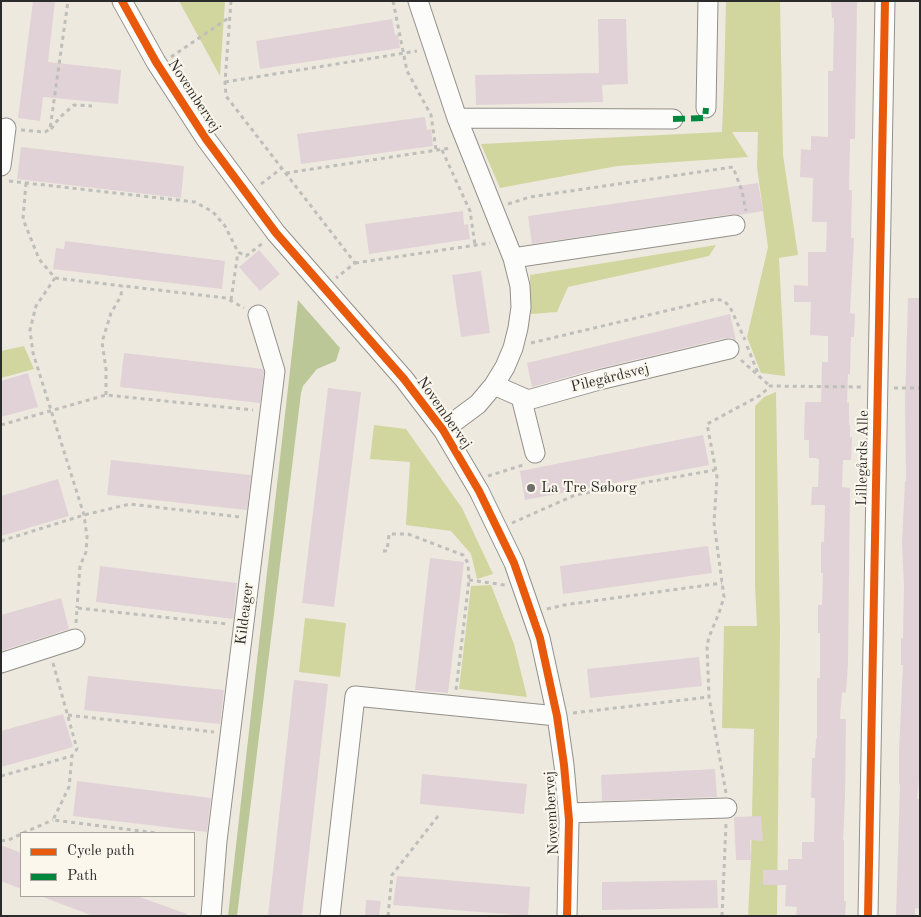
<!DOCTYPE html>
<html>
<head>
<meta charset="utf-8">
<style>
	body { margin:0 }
	#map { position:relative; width:921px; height:917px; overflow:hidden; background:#eee9de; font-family:"Old Standard TT",serif }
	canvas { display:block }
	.frame { position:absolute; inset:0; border:2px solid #2b2b2b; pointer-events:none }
	.legend { position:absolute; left:20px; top:832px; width:175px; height:65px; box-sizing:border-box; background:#fbf7ec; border:1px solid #a8a59f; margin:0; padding:6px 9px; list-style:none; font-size:15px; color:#2b2b2b }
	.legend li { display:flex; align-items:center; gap:10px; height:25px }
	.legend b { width:25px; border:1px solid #a8a59f }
</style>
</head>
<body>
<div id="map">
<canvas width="921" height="917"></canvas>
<div class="frame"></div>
<ul class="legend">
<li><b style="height:6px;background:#e8590c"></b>Cycle path</li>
<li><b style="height:6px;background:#00873e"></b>Path</li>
</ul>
</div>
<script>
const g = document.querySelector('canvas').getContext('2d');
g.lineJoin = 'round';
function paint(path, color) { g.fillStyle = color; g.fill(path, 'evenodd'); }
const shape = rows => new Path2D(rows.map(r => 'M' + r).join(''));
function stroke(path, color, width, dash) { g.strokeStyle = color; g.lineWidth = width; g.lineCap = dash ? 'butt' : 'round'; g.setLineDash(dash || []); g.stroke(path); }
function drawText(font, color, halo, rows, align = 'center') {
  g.font = font + ' "Old Standard TT",serif'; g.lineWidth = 4; g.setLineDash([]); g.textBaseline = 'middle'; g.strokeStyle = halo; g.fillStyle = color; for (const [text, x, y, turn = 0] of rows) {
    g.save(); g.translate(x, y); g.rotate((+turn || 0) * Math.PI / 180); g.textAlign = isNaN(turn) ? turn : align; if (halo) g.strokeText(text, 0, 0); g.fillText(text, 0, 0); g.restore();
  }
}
paint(shape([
	[179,1,225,1,220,76],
	[726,1,780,1,783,155,798,255,779,258,785,376,761,373,747,337,768,247,757,167,758,132,732,132,748,157,617,166,500,188,481,144,722,132,724,83],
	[716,245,709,256,568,287,557,312,531,314,530,275],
	[24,346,34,369,1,378,1,351],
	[776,392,780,630,777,916,748,916,751,859,754,729,722,728,724,626,757,626,755,586,755,406,764,397],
	[374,425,406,429,462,508,493,574,477,579,471,554,451,531,406,525,410,462,370,459],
	[491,585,514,644,527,697,459,689,471,586],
	[305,618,346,623,340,677,299,672]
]), '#d1d69e');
paint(shape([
	[298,300,340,348,336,361,317,369,303,386,301,393,237,916,228,916]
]), '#bbc797');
paint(shape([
	[33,1,55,1,48,62,121,70,118,104,43,97,40,121,18,118],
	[831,1,857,1,855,139,850,139,849,190,852,190,851,238,854,238,850,313,855,314,854,337,851,337,850,374,848,374,847,403,849,403,849,425,850,425,850,437,852,437,851,460,843,460,842,487,850,488,848,663,846,693,842,692,840,719,846,719,845,798,843,840,844,840,844,901,846,901,845,916,796,916,797,907,785,906,786,885,763,885,763,870,788,870,788,859,802,859,802,842,814,842,815,798,811,798,812,758,815,758,816,739,817,739,817,678,820,678,820,633,818,633,818,605,822,605,823,573,821,573,821,542,824,542,825,505,811,505,812,487,818,487,819,459,816,459,817,458,809,458,809,440,804,440,805,402,821,402,822,362,828,362,828,336,810,335,811,302,794,302,794,285,808,286,808,252,826,252,827,222,812,222,813,178,800,177,801,149,811,150,811,136,828,137,828,71,833,71,834,18,832,18],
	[392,19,395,35,398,34,400,48,260,69,256,41],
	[598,19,626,19,628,84,602,85,603,102,476,105,475,75,599,73],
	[425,117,427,130,431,129,433,146,301,164,297,134],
	[21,147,184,166,181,198,17,179],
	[758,183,763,211,739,215,733,214,532,244,528,216],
	[463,211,464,225,468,224,470,239,369,254,365,224],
	[65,241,225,261,222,289,53,269,56,248,64,249],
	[259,250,280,274,260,291,239,267],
	[481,271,490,333,461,337,452,275],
	[908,298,920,298,920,769,917,799,920,799,920,909,915,908,915,916,896,916,900,784,899,784,899,750,903,665,901,665,901,638,903,638,904,585,902,544,905,481,906,481,905,401],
	[730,314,736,341,732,338,726,338,596,369,532,387,527,363],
	[124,353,263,369,264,372,260,403,120,387],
	[28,373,38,407,1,417,1,381],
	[328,388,361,392,334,607,302,603],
	[703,435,709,465,525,500,520,471],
	[111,460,251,475,247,510,107,495],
	[58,479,69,516,1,536,1,496],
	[708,546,712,573,563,594,560,566],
	[430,558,464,562,448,693,415,690],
	[100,566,237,583,233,619,96,602],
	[61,598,69,629,1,651,1,615],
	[699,657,702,686,590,698,587,669],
	[88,676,224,690,220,724,84,710],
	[294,680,328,684,302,916,268,916],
	[63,714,73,747,1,767,1,731],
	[715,769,717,797,602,801,601,775],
	[422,774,527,784,524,814,420,804],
	[77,781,211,798,207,832,73,816],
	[761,816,763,841,750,840,751,860,736,860,734,817],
	[1,845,21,853,21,889,1,881],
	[397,876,530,887,528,916,393,905],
	[717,880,718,908,602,910,602,882],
	[43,896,137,896,187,914,186,916,93,916,43,897],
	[366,900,381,901,379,916,365,916]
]), '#e1d2d7');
const minor = shape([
	[122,1,156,62,206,139,276,233,404,379,443,430,479,491,514,563,540,638,557,716,564,765,569,820,567,916],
	[418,1,457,118,513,258,520,286,521,307,518,328,513,348,505,367,494,385,478,404,443,430],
	[706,108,708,1],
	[457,118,673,119],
	[1,166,6,128],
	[513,258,735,225],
	[494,385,528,400,599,380,729,349],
	[521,397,535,453],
	[1,663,75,639],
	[568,813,727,808],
	[211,916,217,841,275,371,258,315],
	[330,916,355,696,557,716],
	[868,916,885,1]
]);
stroke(minor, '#93908a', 21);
stroke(shape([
	[231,1,225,82,226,96,355,263,336,278],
	[393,1,407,71,431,115,436,150],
	[171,57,230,17],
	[225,82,417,51],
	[51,129,60,117,74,105,92,106],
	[21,130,45,132,50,129,68,1],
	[442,150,470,211,475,245],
	[286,173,451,148],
	[9,181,195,202,213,212,225,226,238,252,246,256,263,243],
	[26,183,23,219,39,259,55,278,36,306,30,330,33,353,84,515,87,537,86,552,80,566,77,608],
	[261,184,282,168],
	[508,204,530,197,733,167,742,191,746,211],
	[355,263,490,243],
	[55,278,226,298,244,308],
	[231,300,238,252],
	[531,343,716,299,724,301,730,307,745,340],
	[747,346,760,378],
	[741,360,770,386],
	[894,388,920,388],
	[106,395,106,369,102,342,111,313,121,296,122,286],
	[1,425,106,395,253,410],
	[488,476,523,465],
	[512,523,575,495,715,470],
	[1,541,84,515,130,504,240,517],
	[383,551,387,551,389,534,408,534,463,555,468,563,469,580,456,690],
	[469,580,505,585],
	[547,609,564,605,722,583],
	[76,623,77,608,228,624],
	[53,663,77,749,72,756,69,787,53,820,157,833],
	[573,713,709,697],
	[68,715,214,732],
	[1,776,72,756],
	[726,793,709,697,707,646,709,637,719,613,724,597,714,523,717,477,707,424,761,395,770,386,863,387],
	[23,833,53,820],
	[1,841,11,839,21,834],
	[388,916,392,875,438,816],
	[722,916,726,824]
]), '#bebebb', 3, [4, 4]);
stroke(minor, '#fcfcfa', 19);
stroke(shape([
	[673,119,705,118,706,108]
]), '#00873e', 6, [12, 6]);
stroke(shape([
	[122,1,156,62,206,139,276,233,404,379,443,430,479,491,514,563,540,638,557,716,564,765,569,820,567,916],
	[868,916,885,1]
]), '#e8590c', 8);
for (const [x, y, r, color] of [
	[531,488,5,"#6f6e6a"]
]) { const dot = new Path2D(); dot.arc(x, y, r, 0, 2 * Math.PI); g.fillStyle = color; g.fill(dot); stroke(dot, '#fbf7ec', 2); }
drawText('15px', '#2b2b2b', '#fbf7ec', [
	["Novembervej",194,96,57],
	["Pilegårdsvej",610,378,-14],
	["Novembervej",444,413,55],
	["Lillegårds Alle",863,458,-89],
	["Kildeager",245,614,-83],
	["Novembervej",552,813,-93]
]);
drawText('15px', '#2b2b2b', '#fbf7ec', [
	["La Tre Søborg",541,488]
], 'left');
</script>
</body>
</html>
